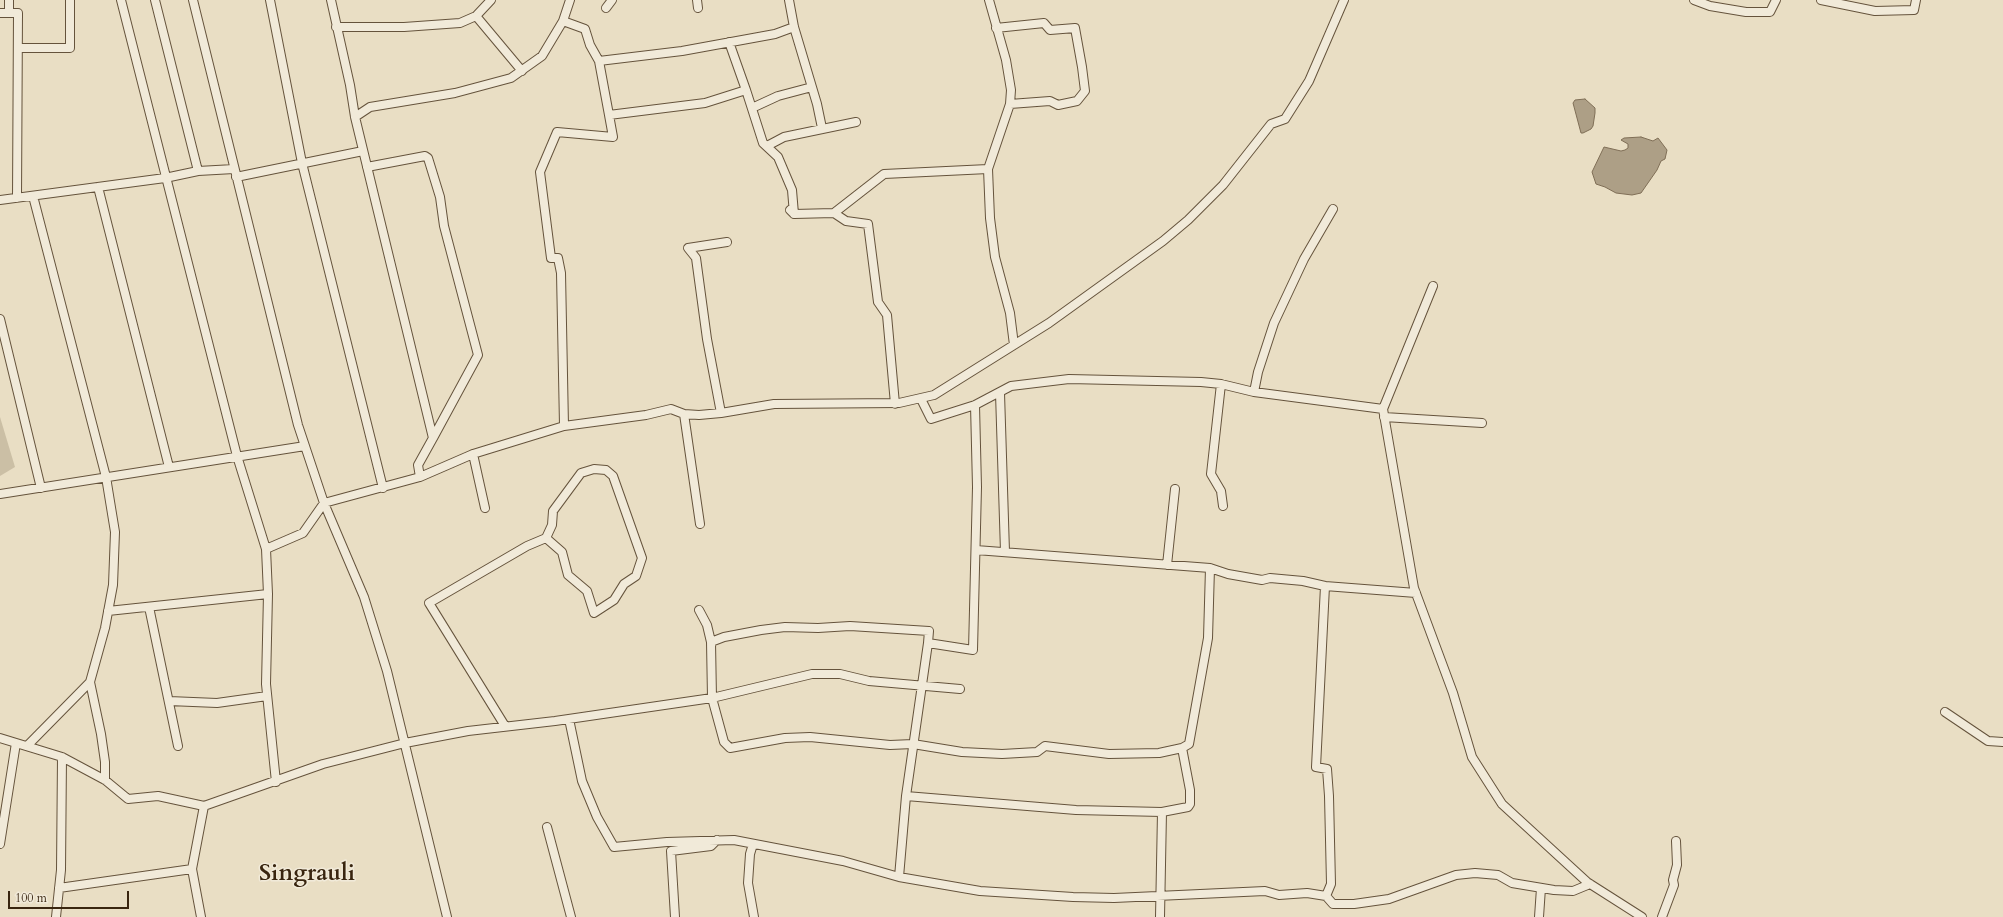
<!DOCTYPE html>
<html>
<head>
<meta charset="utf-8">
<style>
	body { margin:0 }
	#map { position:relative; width:2003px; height:917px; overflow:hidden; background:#e9dec4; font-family:Cardo,serif }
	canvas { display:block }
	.scale { position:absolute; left:8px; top:891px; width:121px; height:18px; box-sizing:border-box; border:2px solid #39250f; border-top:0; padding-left:5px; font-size:12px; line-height:14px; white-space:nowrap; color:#39250f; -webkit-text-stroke:3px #f1ead9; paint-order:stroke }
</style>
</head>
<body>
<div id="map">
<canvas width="2003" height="917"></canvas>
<div class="scale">100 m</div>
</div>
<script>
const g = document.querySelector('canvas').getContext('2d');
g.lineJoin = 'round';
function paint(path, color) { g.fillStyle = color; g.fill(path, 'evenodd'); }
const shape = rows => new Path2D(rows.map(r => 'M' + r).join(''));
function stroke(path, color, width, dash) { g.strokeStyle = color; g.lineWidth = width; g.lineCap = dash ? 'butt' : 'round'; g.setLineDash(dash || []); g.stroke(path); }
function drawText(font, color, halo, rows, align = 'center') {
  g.font = font + ' Cardo,serif'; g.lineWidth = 3; g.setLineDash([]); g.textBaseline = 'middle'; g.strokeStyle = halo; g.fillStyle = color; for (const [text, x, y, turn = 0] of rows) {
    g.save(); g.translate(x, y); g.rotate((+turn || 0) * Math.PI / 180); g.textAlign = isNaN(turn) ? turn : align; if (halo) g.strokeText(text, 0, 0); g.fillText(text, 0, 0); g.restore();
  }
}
paint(shape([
	[0,417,15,467,0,476]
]), '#cbbfa5');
const water = shape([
	[1585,99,1595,108,1595,113,1593,126,1591,129,1583,133,1581,133,1573,103,1575,100,1585,99],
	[1641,137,1653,141,1658,138,1667,150,1665,159,1661,161,1657,170,1641,193,1632,195,1616,193,1605,187,1596,184,1592,172,1604,147,1621,151,1625,150,1628,148,1628,144,1621,140,1624,138,1641,137]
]);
paint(water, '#ad9f86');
stroke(water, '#7f6e56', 1);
const minor = shape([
	[9,0,9,13],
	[121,0,237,456,266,549,268,594,266,684,276,782],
	[155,0,198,171],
	[193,0,298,425,324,503,364,597,387,671,447,917],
	[270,0,302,163,383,488],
	[331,0,350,85,355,117,433,438,418,465,420,477],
	[697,0,698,8],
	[789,0,794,27,817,104,822,128],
	[989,0,1006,60,1011,90,1010,104,988,169,990,218,995,257,1010,313,1014,345],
	[1694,0,1710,6,1746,12,1770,12,1776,0],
	[1821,0,1875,11,1914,10,1916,0],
	[606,8,612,0],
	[0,13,18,13,17,198],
	[476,16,522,71],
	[563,21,585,29,590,45,599,61],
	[336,27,404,27,460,23,476,16,491,0],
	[996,28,1044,23,1050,30,1075,28,1082,67,1085,91,1077,101,1058,105,1050,101,1010,104],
	[729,42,746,90],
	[18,48,70,48,70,0],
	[752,108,778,96,812,87],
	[355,117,370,107,455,93,511,78,542,56,563,21,570,0],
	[767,146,784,137,856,122],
	[367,167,425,156,428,158,440,197,444,226,478,355,433,438],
	[236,177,363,151],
	[98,187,169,467],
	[0,200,165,178,198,171,234,169],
	[790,210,794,214,834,213,846,221,868,224,878,302,887,315,895,404],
	[834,213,884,174,988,169],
	[794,214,792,190,778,157,763,143,746,90,705,103,609,115,599,61,682,51,775,34,794,27],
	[1433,286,1383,409,1414,588,1453,693,1472,757,1502,804,1587,882,1642,917],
	[0,319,41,488],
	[1221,384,1211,474,1221,491,1223,506],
	[1254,392,1258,372,1274,323,1304,259,1333,209],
	[1000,393,1005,552],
	[921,399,931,419,975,405,1011,386,1069,379,1201,382,1221,384,1254,392,1383,409],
	[975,405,977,487,973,650,928,643,929,631,850,626,818,628,785,627,761,630,724,637,711,642,712,698,724,742,730,748,785,738,810,737,890,745,913,744,962,752,1002,754,1037,752,1045,746,1109,754,1159,753,1182,748,1189,744,1208,638,1210,568],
	[721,413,707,339,696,258,688,248,727,242],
	[684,414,700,524],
	[1384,417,1482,423],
	[564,426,561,273,558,258,551,258,540,172,557,132,613,137,609,115],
	[473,454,485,508],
	[0,494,305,446],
	[266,549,303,533,324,503,420,477,473,454,564,426,646,415,671,409,684,414,699,415,721,413,774,404,899,403,934,395,1049,323,1163,241,1188,220,1223,185,1271,124,1285,119,1309,81,1344,0],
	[976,550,1210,568,1228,574,1262,580,1270,578,1303,581,1325,586],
	[1167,565,1175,489],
	[149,607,178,746],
	[699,610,707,625,711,642],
	[108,611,268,594],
	[90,682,101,734,105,762,105,780],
	[169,701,217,703,267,696],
	[1945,712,1988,741,2003,742],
	[569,719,582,781,597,817,614,847,667,842,734,840,843,861,899,877,980,891,1073,897,1114,898,1265,891,1279,895,1307,893,1326,896,1331,884,1329,796,1327,769,1316,767,1325,586,1416,593],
	[505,726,429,603,527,546,546,538,562,552,568,575,587,591,594,613,614,600,624,584,636,576,642,558,613,476,606,470,594,469,581,473,553,511,552,525,546,538],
	[0,738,62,757,105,780,128,799,158,796,204,806,323,764,405,743,468,731,555,721,712,698,812,674,840,674,869,681,960,689],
	[27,746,90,682,105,628,113,585,115,532,106,477,33,196],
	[906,796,1076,810,1162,812,1160,917],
	[1162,812,1188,807,1190,804,1190,790,1182,748],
	[547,827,571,917],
	[0,844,16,743],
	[753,844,750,854,748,883,754,917],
	[899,877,906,796,928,643],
	[59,888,192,869],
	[1326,896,1333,904,1354,904,1389,899,1456,875,1475,873,1498,875,1512,883,1554,890,1573,891,1590,884],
	[56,917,61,870,62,757],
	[201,917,192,869,204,806],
	[675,917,671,851,711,846,717,840],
	[1539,917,1541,888],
	[1662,917,1674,885,1673,880,1677,865,1676,841]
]);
stroke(minor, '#65533c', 10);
stroke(minor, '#f1ead9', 8);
drawText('bold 23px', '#39250f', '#f1ead9', [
	["Singrauli",307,875]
]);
</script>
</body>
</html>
